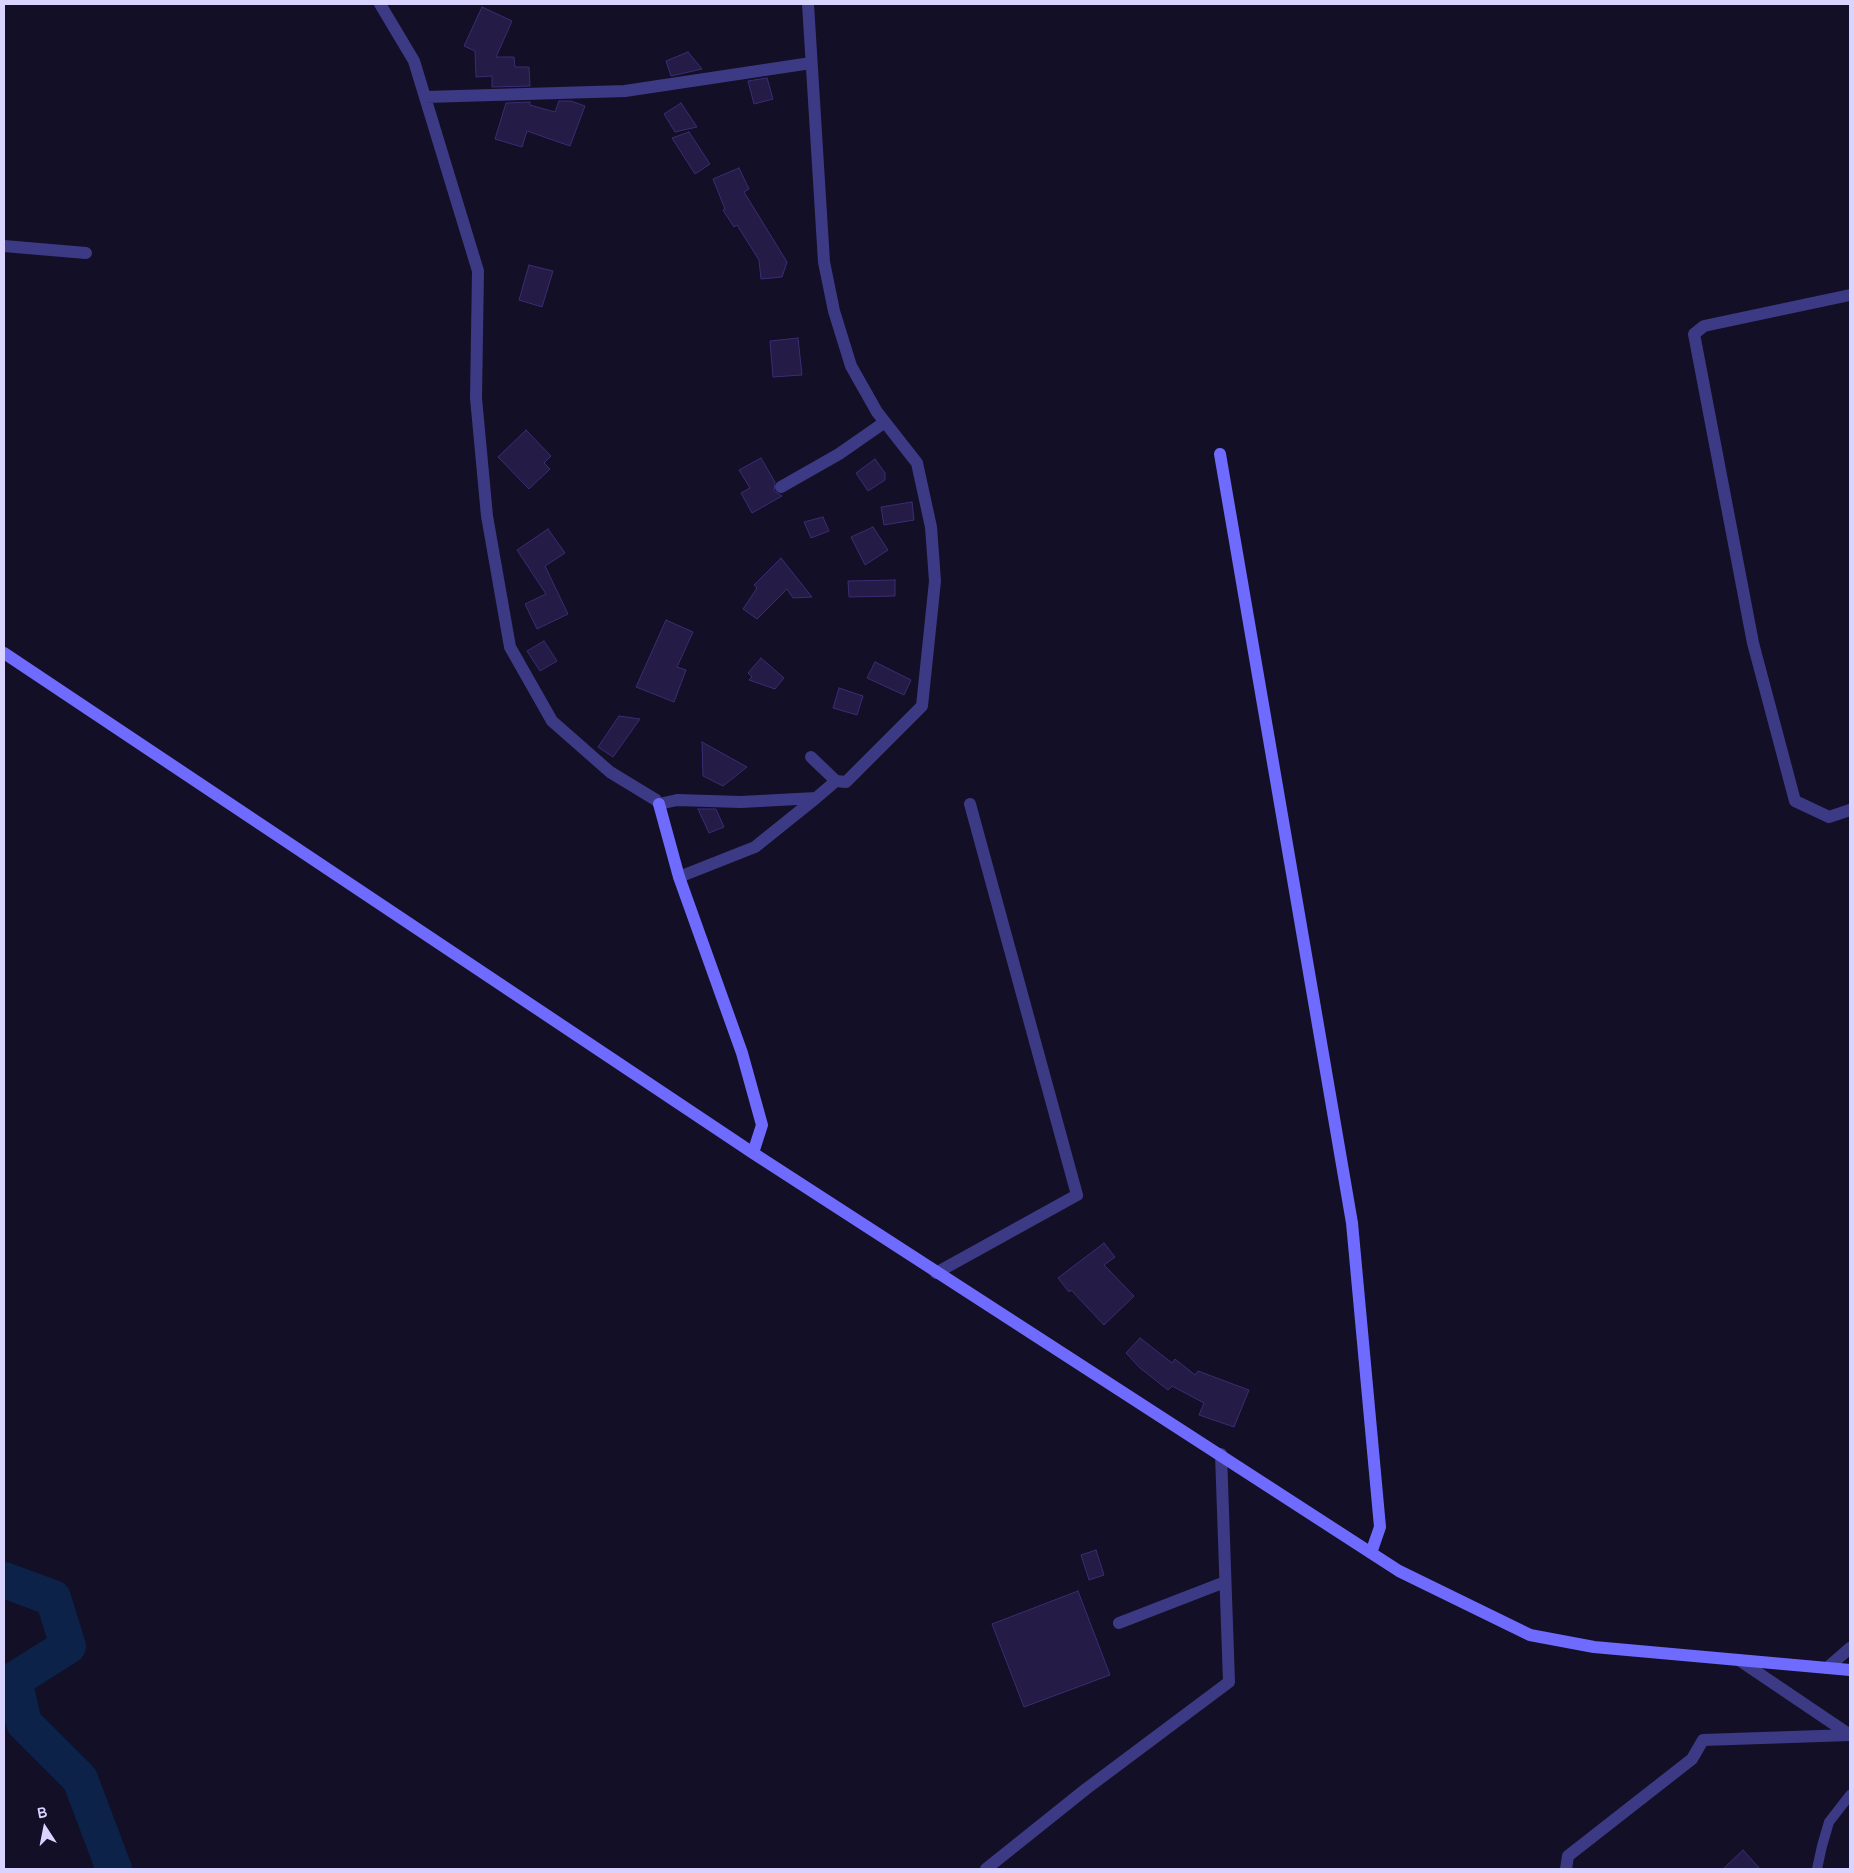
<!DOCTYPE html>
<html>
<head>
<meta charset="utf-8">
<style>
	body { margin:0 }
	#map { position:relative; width:1854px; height:1873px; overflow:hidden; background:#130f26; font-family:"Varela Round",sans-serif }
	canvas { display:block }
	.frame { position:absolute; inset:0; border:5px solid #d9d4ff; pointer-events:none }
	.north { position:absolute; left:20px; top:1803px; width:50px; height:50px; -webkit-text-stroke:4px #130f26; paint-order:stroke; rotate:349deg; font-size:14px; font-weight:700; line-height:20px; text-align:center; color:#d9d4ff }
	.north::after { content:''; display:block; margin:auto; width:18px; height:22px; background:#d9d4ff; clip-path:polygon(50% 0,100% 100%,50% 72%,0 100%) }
</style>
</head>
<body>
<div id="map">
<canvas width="1854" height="1873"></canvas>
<div class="frame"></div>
<div class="north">B</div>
</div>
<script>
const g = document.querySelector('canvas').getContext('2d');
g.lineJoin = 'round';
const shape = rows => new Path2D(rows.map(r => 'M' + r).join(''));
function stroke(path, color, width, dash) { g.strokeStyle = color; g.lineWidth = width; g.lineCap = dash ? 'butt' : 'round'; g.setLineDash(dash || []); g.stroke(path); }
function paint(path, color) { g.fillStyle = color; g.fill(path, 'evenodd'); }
stroke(shape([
	[4,1580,53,1598,68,1646,14,1680,24,1723,80,1779,114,1869]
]), '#0c2248', 36);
const building = shape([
	[482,7,512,21,496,57,514,57,515,67,529,67,530,86,492,87,492,76,476,77,475,51,464,46,482,7],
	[688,52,702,69,671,76,666,61,688,52],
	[767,78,773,99,754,104,748,81,767,78],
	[559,101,571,101,585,106,570,146,527,131,522,147,495,139,506,103,530,102,530,105,555,112,559,101],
	[681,103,697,127,675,132,664,114,681,103],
	[689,132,710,164,695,174,672,138,689,132],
	[739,168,749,189,744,192,787,262,782,277,761,279,759,260,737,225,734,227,723,210,725,209,713,179,739,168],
	[529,265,553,271,542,307,519,300,529,265],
	[798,338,802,375,773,377,770,341,798,338],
	[526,430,551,456,544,463,550,469,529,489,498,457,526,430],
	[761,458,775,482,774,491,782,496,752,513,741,493,750,488,739,470,761,458],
	[875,459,885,473,885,480,868,491,856,473,875,459],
	[912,502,914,520,884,525,881,507,912,502],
	[823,517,829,531,811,538,804,522,823,517],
	[873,527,888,550,865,565,851,537,873,527],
	[548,529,565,553,545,566,568,614,537,629,525,604,546,594,517,550,548,529],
	[781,558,812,597,793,598,787,589,757,619,743,609,757,588,754,585,781,558],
	[895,580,895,596,849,597,848,581,895,580],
	[666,620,693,632,677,667,686,670,674,702,636,687,666,620],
	[544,641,557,661,540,671,527,651,544,641],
	[761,658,784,678,775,689,749,680,752,677,748,673,761,658],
	[875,662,911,680,904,695,867,678,875,662],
	[839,688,863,696,857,715,833,708,839,688],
	[619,716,640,719,613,757,598,747,619,716],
	[702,742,747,767,723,786,703,776,702,742],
	[698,809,716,809,724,827,709,833,698,809],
	[1104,1243,1115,1257,1104,1265,1134,1296,1104,1325,1071,1290,1069,1292,1058,1278,1104,1243],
	[1140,1338,1172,1363,1175,1359,1195,1375,1198,1371,1249,1390,1234,1427,1199,1415,1204,1403,1172,1386,1168,1390,1140,1368,1126,1353,1140,1338],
	[1096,1550,1104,1575,1089,1580,1081,1555,1096,1550],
	[1078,1591,1110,1675,1024,1707,992,1624,1078,1591],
	[1743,1850,1760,1869,1723,1869,1743,1850]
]);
paint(building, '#241b47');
stroke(building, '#3b2d73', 1);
stroke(shape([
	[1817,1869,1822,1846,1829,1822,1850,1795]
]), '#3d3a85', 10);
stroke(shape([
	[380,4,414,61,478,271,476,398,487,516,510,647,552,721,610,772,656,800,659,804,677,800,741,802,816,798,755,847,679,877],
	[808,4,824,262,834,311,851,366,877,412,917,463,931,527,935,581,922,706,846,782,836,781],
	[426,97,625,91,811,63],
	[4,246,86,253],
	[1850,295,1704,326,1694,334,1753,643,1795,801,1829,817,1850,810],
	[781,487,839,454,885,422],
	[811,757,836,781,816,798],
	[936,1273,1077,1195,970,804],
	[1119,1623,1225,1582],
	[1739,1660,1850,1735],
	[1827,1668,1850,1648],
	[986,1869,1086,1789,1229,1682,1221,1454],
	[1566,1869,1568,1856,1692,1759,1703,1740,1850,1735]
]), '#3d3a85', 12);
stroke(shape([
	[1220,454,1352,1223,1380,1527,1371,1553],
	[4,653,753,1153,1399,1571,1530,1635,1594,1647,1850,1670],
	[659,804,679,877,742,1053,762,1125,753,1153]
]), '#6f6bff', 12);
</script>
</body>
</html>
